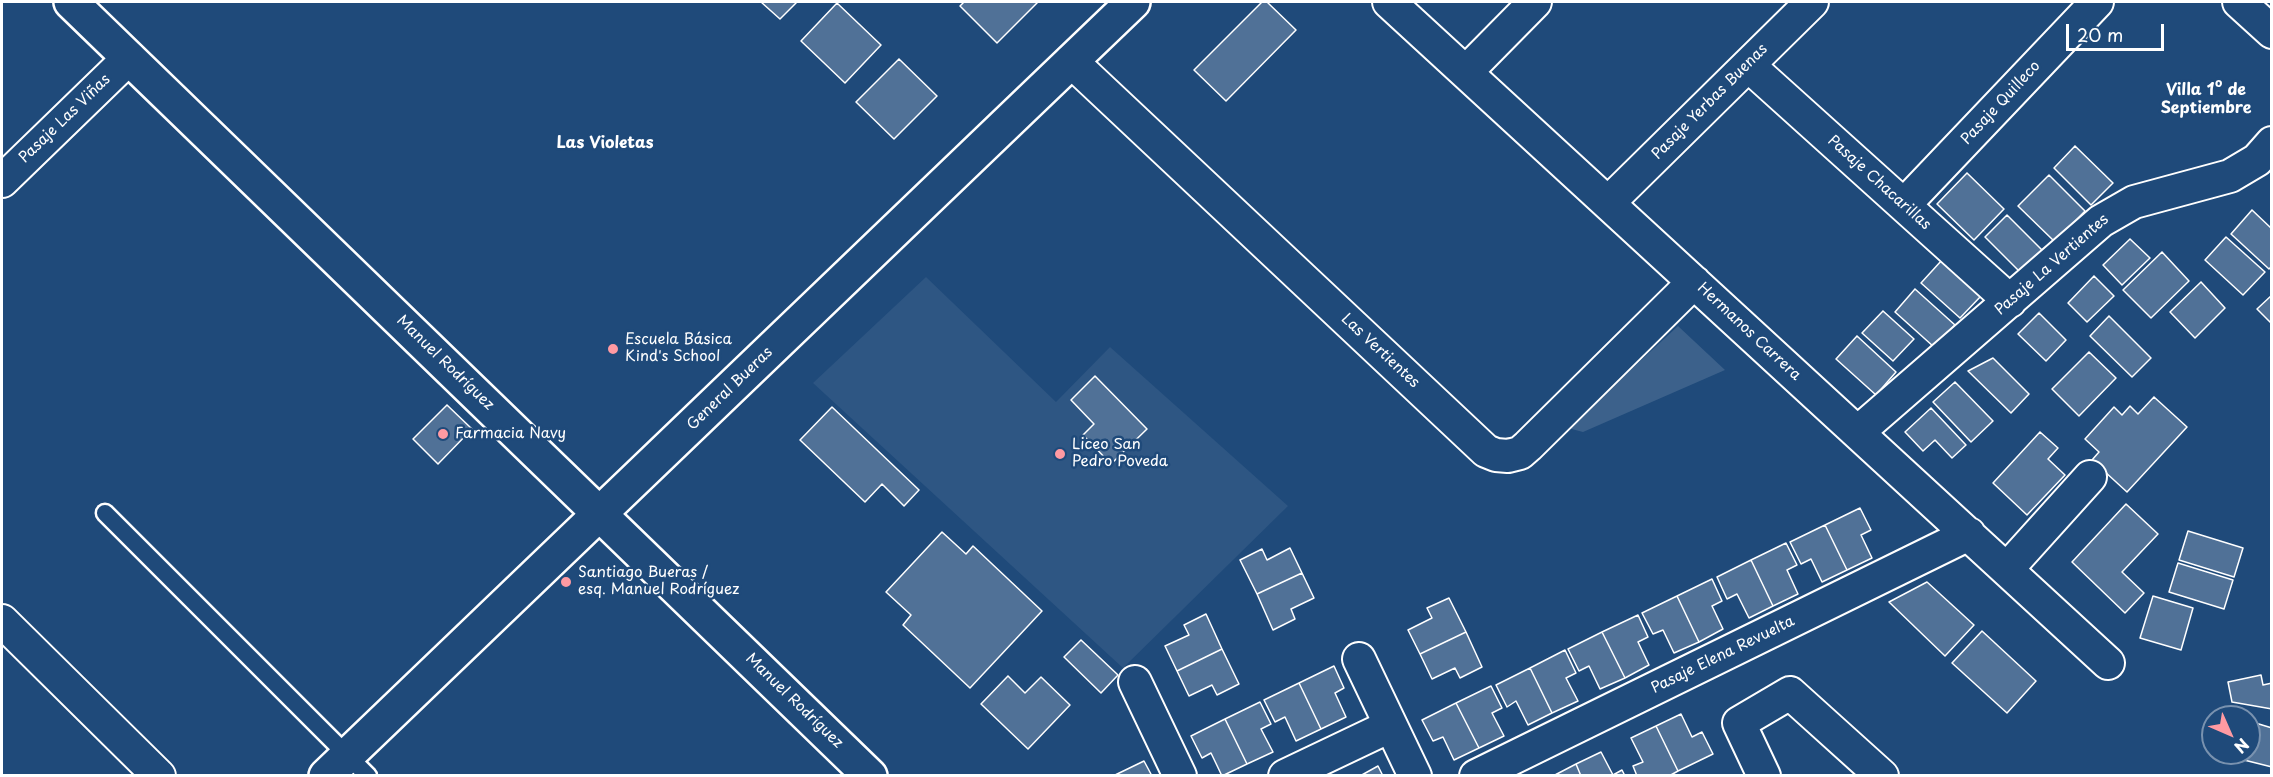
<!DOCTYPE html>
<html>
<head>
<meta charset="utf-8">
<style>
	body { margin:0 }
	#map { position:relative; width:2273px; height:777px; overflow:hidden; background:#1f4a7a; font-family:"Playpen Sans",sans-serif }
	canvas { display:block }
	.frame { position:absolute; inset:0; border:3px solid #fff; pointer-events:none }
	.north { position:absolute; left:2201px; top:705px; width:60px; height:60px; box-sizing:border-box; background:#1f4a7a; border:2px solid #7992af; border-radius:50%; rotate:135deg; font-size:16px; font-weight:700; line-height:24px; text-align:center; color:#fff }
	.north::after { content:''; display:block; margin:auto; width:21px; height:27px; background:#ff9aa2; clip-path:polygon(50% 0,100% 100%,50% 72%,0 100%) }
	.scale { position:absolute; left:2066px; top:24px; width:98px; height:27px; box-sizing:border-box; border:3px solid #fff; border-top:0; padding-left:8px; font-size:18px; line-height:21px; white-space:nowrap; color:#fff; -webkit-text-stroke:4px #1f4a7a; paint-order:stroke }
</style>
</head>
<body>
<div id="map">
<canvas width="2273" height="777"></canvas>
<div class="frame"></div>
<div class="north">N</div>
<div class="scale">20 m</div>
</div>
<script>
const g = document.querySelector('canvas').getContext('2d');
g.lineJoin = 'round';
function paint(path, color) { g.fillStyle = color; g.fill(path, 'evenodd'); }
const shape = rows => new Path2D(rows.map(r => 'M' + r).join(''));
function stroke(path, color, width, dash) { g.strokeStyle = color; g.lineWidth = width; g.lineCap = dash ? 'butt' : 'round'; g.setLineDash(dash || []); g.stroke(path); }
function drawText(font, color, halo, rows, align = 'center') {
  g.font = font + ' "Playpen Sans",sans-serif'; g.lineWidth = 5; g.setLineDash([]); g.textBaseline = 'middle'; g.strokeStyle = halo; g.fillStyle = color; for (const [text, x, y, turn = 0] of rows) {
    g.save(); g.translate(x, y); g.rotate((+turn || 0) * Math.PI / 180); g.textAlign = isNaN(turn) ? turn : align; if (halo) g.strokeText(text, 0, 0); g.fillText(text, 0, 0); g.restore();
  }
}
paint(shape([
	[926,277,1056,402,1110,347,1288,506,1123,668,813,383]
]), '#2e5683');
paint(shape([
	[1678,326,1725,370,1583,432,1568,428]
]), '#3c618b');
const building = shape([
	[761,2,797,2,780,19,761,2],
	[964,2,1038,2,997,43,960,6,964,2],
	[1262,2,1267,2,1296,30,1226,101,1194,70,1262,2],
	[837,3,881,45,845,83,801,41,837,3],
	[899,59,937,96,894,139,856,102,899,59],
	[2075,146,2113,183,2091,205,2054,168,2075,146],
	[1967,173,2004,209,1974,240,1937,204,1967,173],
	[2049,175,2085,211,2055,242,2018,206,2049,175],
	[2252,210,2272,229,2272,266,2269,269,2231,234,2252,210],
	[2007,215,2044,252,2022,274,1985,237,2007,215],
	[2226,237,2265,272,2243,295,2205,260,2226,237],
	[2130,239,2150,258,2122,285,2103,265,2130,239],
	[2162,252,2189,281,2151,318,2123,290,2162,252],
	[1942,260,1981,296,1960,318,1921,283,1942,260],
	[2094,276,2114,296,2087,322,2068,303,2094,276],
	[2201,282,2225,308,2195,338,2170,312,2201,282],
	[1915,289,1955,325,1934,347,1895,312,1915,289],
	[2272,295,2272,324,2257,309,2272,295],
	[1883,311,1914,339,1893,361,1862,333,1883,311],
	[2039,313,2066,340,2046,361,2018,334,2039,313],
	[2109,316,2151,358,2132,377,2090,336,2109,316],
	[1857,336,1896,372,1876,395,1836,359,1857,336],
	[2089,352,2116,378,2079,416,2052,389,2089,352],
	[1993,358,2029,394,2011,413,1968,371,1993,358],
	[1095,376,1147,429,1111,464,1083,435,1094,424,1071,400,1095,376],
	[1955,382,1993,421,1971,442,1933,402,1955,382],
	[2154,397,2187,427,2127,492,2092,460,2099,452,2085,439,2114,407,2122,415,2130,406,2138,414,2154,397],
	[447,405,472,429,438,464,413,439,447,405],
	[832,407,919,490,904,506,882,484,865,502,800,440,832,407],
	[1931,408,1966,445,1952,458,1935,440,1923,451,1905,432,1931,408],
	[2040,432,2058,448,2048,459,2065,475,2027,515,1993,483,2040,432],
	[2126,504,2158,534,2122,572,2144,593,2125,613,2072,562,2126,504],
	[1860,508,1871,530,1861,535,1872,558,1847,570,1825,525,1860,508],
	[1825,525,1847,570,1822,582,1811,559,1801,564,1790,542,1825,525],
	[2188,531,2243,548,2234,577,2179,560,2188,531],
	[942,532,966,554,973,546,1042,611,970,688,903,625,911,615,886,592,942,532],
	[1786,543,1797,565,1787,570,1798,594,1773,606,1751,560,1786,543],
	[1290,548,1302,573,1257,594,1240,560,1262,549,1267,560,1290,548],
	[1751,560,1773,606,1749,618,1737,594,1727,599,1717,577,1751,560],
	[2178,563,2233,580,2224,609,2169,592,2178,563],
	[1302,573,1314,598,1291,609,1295,619,1273,630,1257,594,1302,573],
	[1712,579,1722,601,1712,606,1723,629,1699,642,1677,596,1712,579],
	[1927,582,1974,625,1945,656,1889,602,1927,582],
	[1677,596,1699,642,1674,653,1663,630,1653,634,1642,613,1677,596],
	[2153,596,2193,608,2181,650,2140,638,2153,596],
	[1449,598,1466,632,1420,654,1408,630,1432,618,1427,608,1449,598],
	[1206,614,1222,649,1177,671,1165,646,1189,635,1184,625,1206,614],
	[1638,615,1648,637,1638,642,1649,665,1625,678,1602,632,1638,615],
	[1982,631,2036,681,2007,713,1952,663,1982,631],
	[1466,632,1482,667,1460,678,1455,668,1432,679,1420,654,1466,632],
	[1602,632,1625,678,1600,689,1589,666,1579,671,1568,649,1602,632],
	[1081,640,1118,675,1101,693,1064,657,1081,640],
	[1222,649,1239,684,1217,695,1212,685,1189,696,1177,671,1222,649],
	[1565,650,1576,673,1566,678,1578,701,1552,713,1530,668,1565,650],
	[1334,666,1344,688,1335,693,1346,717,1321,729,1299,683,1334,666],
	[1530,668,1552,713,1528,725,1516,701,1507,707,1496,685,1530,668],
	[2261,675,2263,685,2272,683,2272,709,2232,702,2228,682,2261,675],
	[1008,676,1025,693,1041,677,1070,705,1028,749,981,704,1008,676],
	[1299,683,1321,729,1296,741,1285,717,1275,722,1264,700,1299,683],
	[1491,686,1502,708,1492,713,1504,736,1479,748,1456,703,1491,686],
	[1260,702,1271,724,1261,729,1273,752,1247,764,1225,719,1260,702],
	[1456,703,1479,748,1454,760,1443,737,1433,741,1422,720,1456,703],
	[1681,714,1692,737,1702,732,1713,754,1678,771,1656,726,1681,714],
	[1225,719,1247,764,1222,776,1211,753,1202,758,1191,736,1225,719],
	[2249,721,2272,728,2272,767,2236,758,2237,753,2249,753,2249,721],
	[1656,726,1678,771,1669,776,1637,776,1633,766,1643,762,1631,738,1656,726],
	[1601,752,1613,775,1622,770,1625,776,1581,776,1576,764,1601,752],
	[1144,761,1152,776,1113,776,1144,761],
	[1576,764,1581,776,1553,776,1576,764],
	[1378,766,1383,776,1360,776,1378,766]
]);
paint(building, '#507197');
stroke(building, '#fff', 1.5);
const service = shape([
	[105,513,368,776]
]);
const minor = shape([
	[1389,2,2108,663],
	[2239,2,2272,32],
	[1071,61,1486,451,1496,455,1508,456,1520,453,1528,446,1694,282],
	[1748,65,2010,301],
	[1466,72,1535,2],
	[2,181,129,58],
	[1608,203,1812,2],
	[1904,205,2097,2],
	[1858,432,2101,221,2134,202,2230,176,2257,160,2272,143],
	[2007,569,2090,477],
	[2,621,159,776],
	[1359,659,1415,776],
	[1135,682,1180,776],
	[1285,776,1390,726],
	[1476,776,1969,534],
	[1764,776,1739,723,1790,693,1882,776]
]);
const tertiary = shape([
	[71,2,870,776]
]);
const secondary = shape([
	[326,776,1133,2]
]);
stroke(service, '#fff', 21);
stroke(minor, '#fff', 36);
stroke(tertiary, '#fff', 38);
stroke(secondary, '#fff', 38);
stroke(service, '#1f4a7a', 16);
stroke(minor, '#1f4a7a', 32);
stroke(tertiary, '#1f4a7a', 33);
stroke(secondary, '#1f4a7a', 33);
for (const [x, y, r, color] of [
	[613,349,6,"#ff9aa2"],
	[443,434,6,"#ff9aa2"],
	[1060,454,6,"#ff9aa2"],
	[566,582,6,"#ff9aa2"]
]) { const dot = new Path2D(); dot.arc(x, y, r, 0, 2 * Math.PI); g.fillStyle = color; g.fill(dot); stroke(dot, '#1f4a7a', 2); }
drawText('15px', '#fff', '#1f4a7a', [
	["Pasaje Yerbas Buenas",1710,102,-45],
	["Pasaje Quilleco",2001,103,-47],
	["Pasaje Las Viñas",65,119,-44],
	["Pasaje Chacarillas",1879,183,42],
	["Pasaje La Vertientes",2052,265,-41],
	["Hermanos Carrera",1749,332,43],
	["Las Vertientes",1380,351,43],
	["Manuel Rodríguez",445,363,44],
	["General Bueras",730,389,-44],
	["Pasaje Elena Revuelta",1723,655,-26],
	["Manuel Rodríguez",794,701,44]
]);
drawText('15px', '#fff', '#1f4a7a', [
	["Escuela Básica",625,340],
	["Kind's School",625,357],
	["Farmacia Navy",455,434],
	["Liceo San",1072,445],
	["Pedro Poveda",1072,462],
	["Santiago Bueras /",578,573],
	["esq. Manuel Rodríguez",578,590]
], 'left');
drawText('bold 16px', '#fff', '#1f4a7a', [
	["Villa 1º de",2206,91],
	["Septiembre",2206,109],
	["Las Violetas",605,144]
]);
</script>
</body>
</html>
